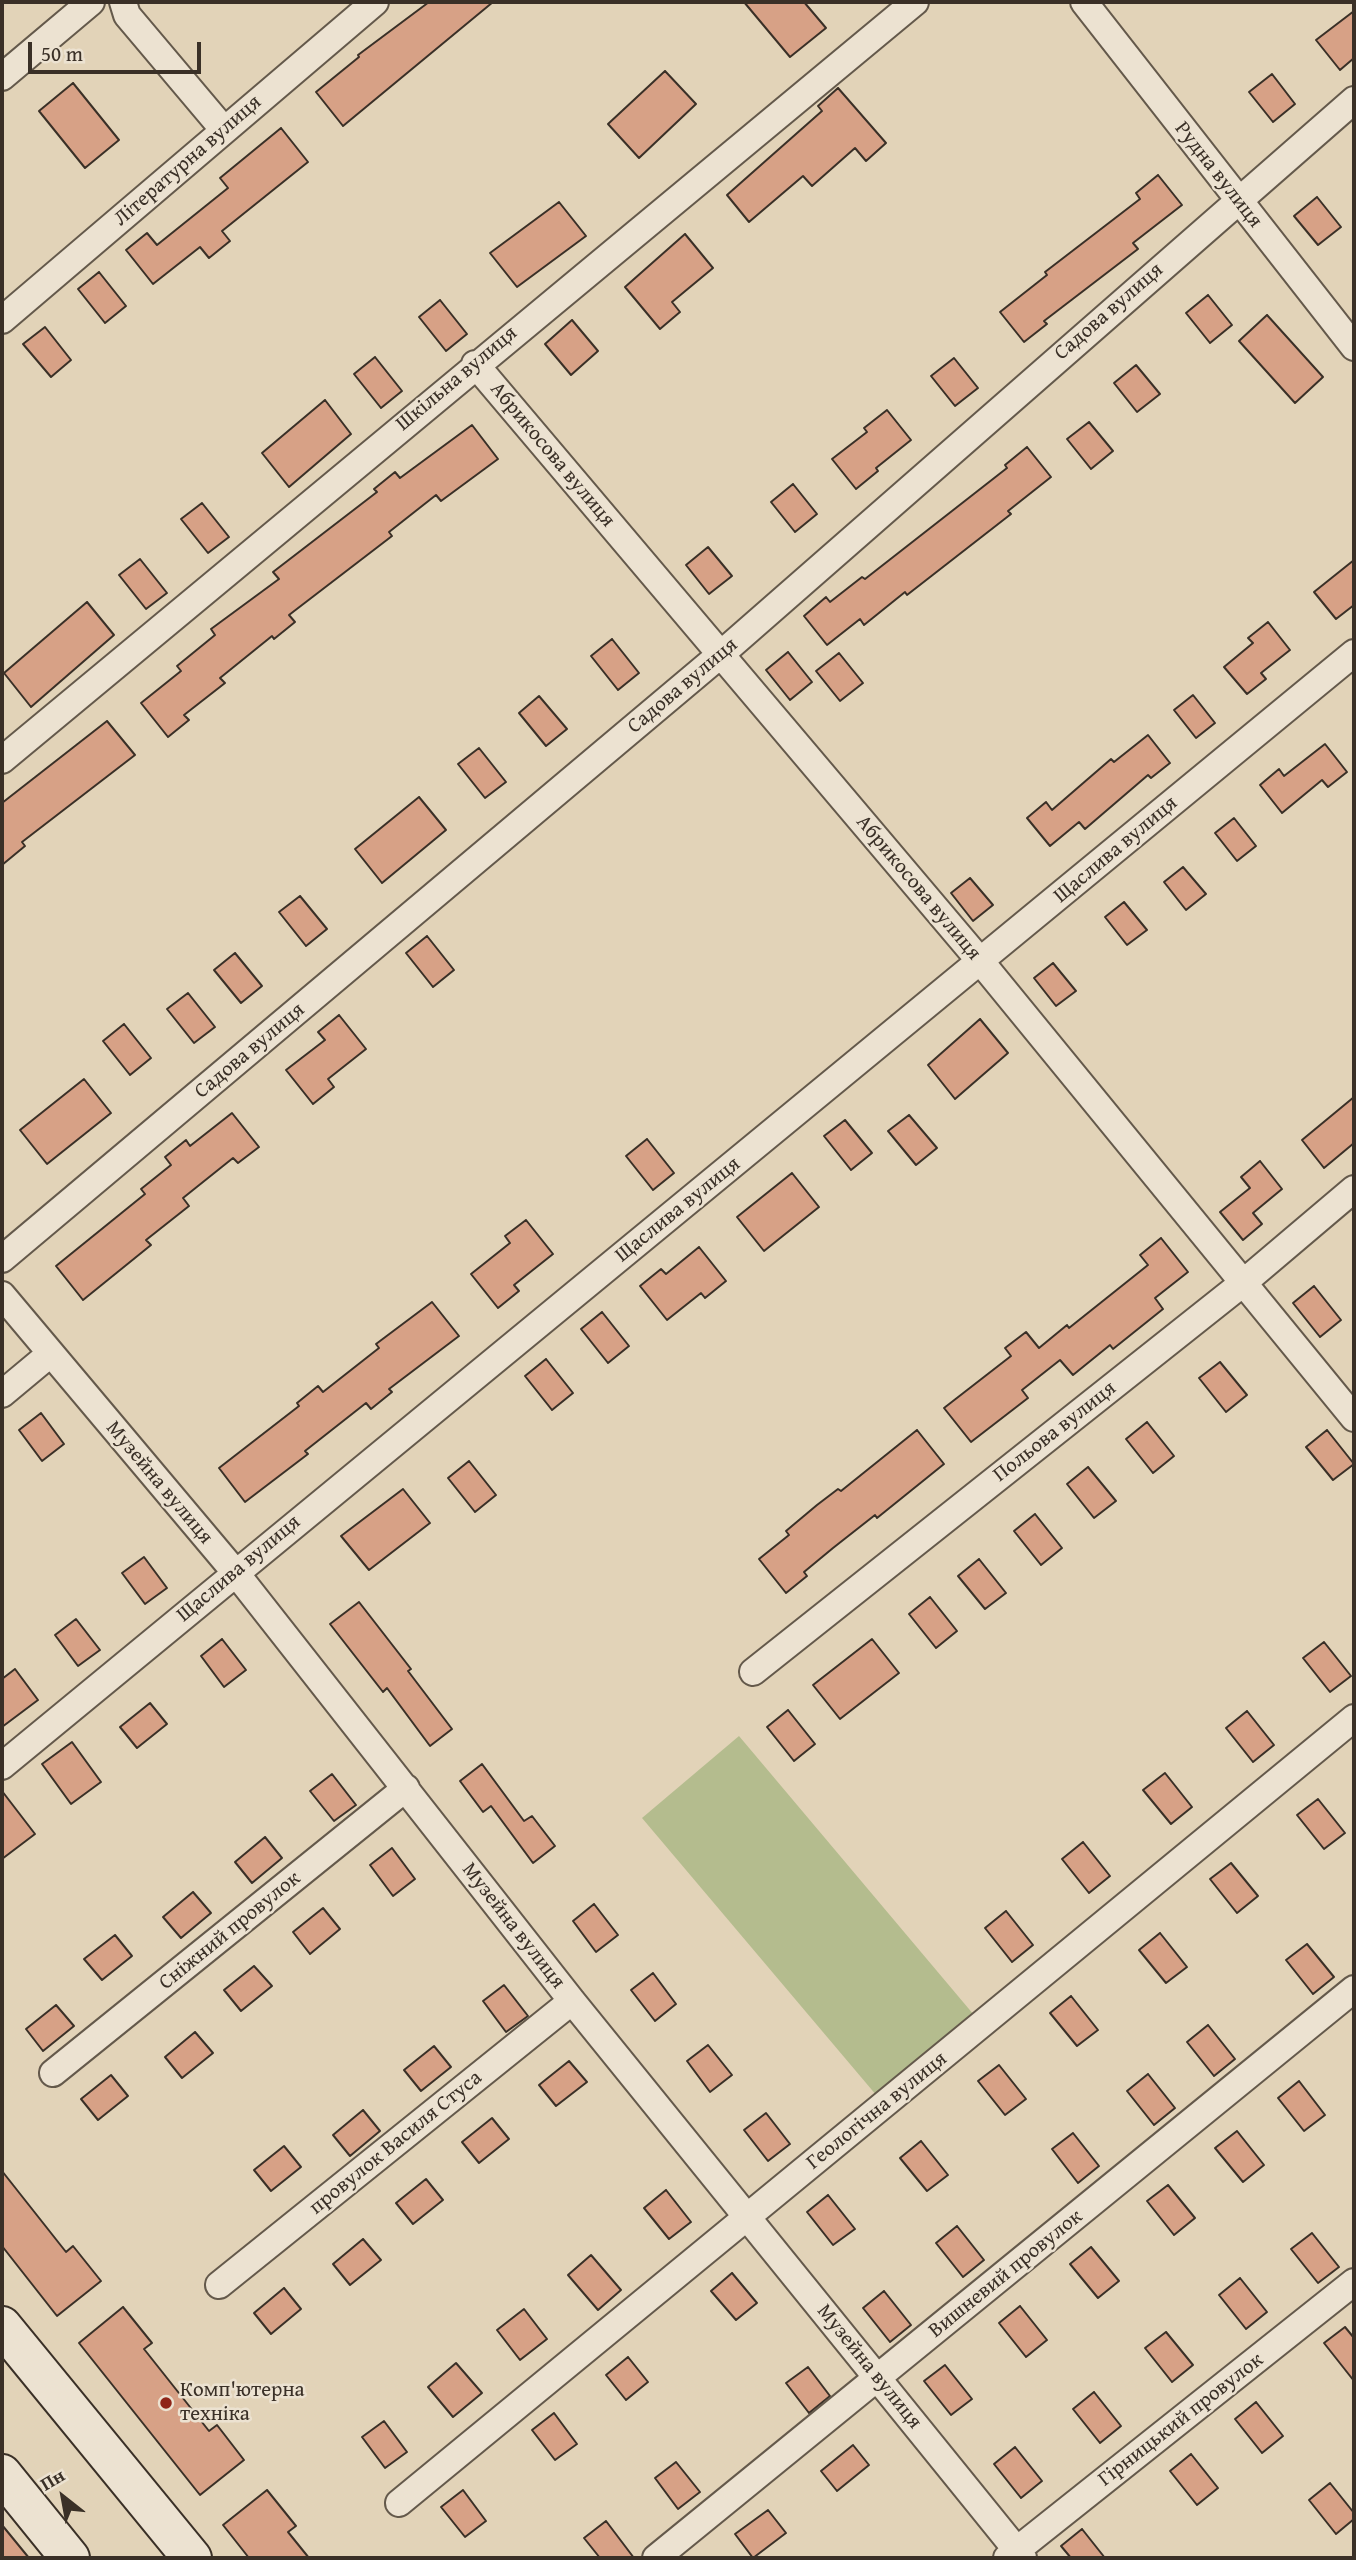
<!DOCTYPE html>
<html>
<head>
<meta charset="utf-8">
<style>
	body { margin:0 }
	#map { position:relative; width:1356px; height:2560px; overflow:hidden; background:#e2d3b8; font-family:"Gentium Book Plus",serif }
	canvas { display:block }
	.frame { position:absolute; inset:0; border:4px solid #3a3027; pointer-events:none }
	.north { position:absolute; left:28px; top:2462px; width:70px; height:70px; -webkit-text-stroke:5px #ece2d1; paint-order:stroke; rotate:329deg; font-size:19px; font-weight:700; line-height:28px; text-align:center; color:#3a3027 }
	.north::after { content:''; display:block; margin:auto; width:24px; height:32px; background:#3a3027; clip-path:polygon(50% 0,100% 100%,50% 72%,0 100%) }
	.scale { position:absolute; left:28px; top:42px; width:173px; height:32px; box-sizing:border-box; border:4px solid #3a3027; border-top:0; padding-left:9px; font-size:21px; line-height:24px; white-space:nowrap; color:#3a3027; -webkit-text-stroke:5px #ece2d1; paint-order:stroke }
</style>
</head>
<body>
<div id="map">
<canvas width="1356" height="2560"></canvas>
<div class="frame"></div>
<div class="north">Пн</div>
<div class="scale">50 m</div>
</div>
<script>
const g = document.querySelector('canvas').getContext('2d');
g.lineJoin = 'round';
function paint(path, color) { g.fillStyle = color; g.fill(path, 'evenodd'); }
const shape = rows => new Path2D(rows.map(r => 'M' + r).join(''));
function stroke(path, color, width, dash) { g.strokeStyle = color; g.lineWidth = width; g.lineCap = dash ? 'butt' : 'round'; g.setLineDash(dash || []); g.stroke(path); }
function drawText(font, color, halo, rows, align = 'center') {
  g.font = font + ' "Gentium Book Plus",serif'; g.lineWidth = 5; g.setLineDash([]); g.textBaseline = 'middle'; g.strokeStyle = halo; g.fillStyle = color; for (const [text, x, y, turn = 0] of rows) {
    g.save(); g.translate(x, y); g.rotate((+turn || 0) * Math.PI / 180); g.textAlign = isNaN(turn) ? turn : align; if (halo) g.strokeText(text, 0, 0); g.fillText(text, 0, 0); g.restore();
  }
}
paint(shape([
	[739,1736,974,2015,877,2096,642,1818]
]), '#b4bc8e');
const building = shape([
	[429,2,493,2,343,126,316,92,359,57,358,55,429,2],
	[744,2,804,2,826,28,790,57,744,2],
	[1354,11,1354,58,1340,70,1316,40,1354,11],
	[665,71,696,104,639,158,608,124,665,71],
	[1272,74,1295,104,1273,122,1249,92,1272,74],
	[73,83,119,140,85,168,39,111,73,83],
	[838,88,886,143,866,161,855,148,812,186,803,176,749,222,727,195,822,111,818,106,838,88],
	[281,128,308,162,222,231,230,241,209,258,200,247,153,284,126,250,147,233,157,245,228,188,220,178,281,128],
	[1158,175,1182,205,1133,243,1138,249,1044,321,1047,324,1024,342,1000,312,1047,275,1045,272,1140,199,1136,193,1158,175],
	[1317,197,1341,227,1318,245,1294,216,1317,197],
	[559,202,586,236,517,287,490,253,559,202],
	[685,234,713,268,672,302,680,312,660,329,625,287,685,234],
	[99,272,126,306,105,323,78,289,99,272],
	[1208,295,1232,325,1210,343,1186,313,1208,295],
	[440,300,467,334,446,351,419,317,440,300],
	[1267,315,1323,377,1295,403,1239,341,1267,315],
	[572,320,598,351,571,375,545,344,572,320],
	[45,327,71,360,51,377,23,344,45,327],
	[375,357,402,391,381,408,354,374,375,357],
	[954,358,978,388,955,406,931,376,954,358],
	[1136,365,1160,394,1137,412,1114,383,1136,365],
	[325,400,351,434,289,487,262,453,325,400],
	[887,410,911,440,876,468,878,471,856,489,832,459,867,432,864,428,887,410],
	[1089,422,1113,451,1091,469,1067,439,1089,422],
	[472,425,498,459,441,501,436,495,389,532,392,536,289,615,295,622,274,639,272,636,220,678,225,683,184,715,189,720,168,737,141,703,181,671,177,666,215,635,211,629,279,579,273,572,377,492,374,489,395,472,400,478,472,425],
	[1027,447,1051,477,1008,511,1011,514,907,595,905,592,864,625,860,619,827,645,804,616,826,597,830,602,862,577,865,579,1007,468,1005,465,1027,447],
	[793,484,817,514,795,532,771,502,793,484],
	[202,503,229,537,208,553,181,519,202,503],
	[708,547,732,576,709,594,686,565,708,547],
	[140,559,167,593,146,609,119,575,140,559],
	[1354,560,1354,605,1336,619,1314,592,1354,560],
	[87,602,114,635,31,707,4,673,87,602],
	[1268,622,1290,650,1261,673,1266,679,1247,694,1224,667,1253,643,1248,638,1268,622],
	[612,639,639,673,618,690,591,656,612,639],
	[788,652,812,682,790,700,766,670,788,652],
	[839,653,863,683,840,701,816,671,839,653],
	[1193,695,1215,723,1196,738,1174,710,1193,695],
	[539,696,567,729,546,746,519,713,539,696],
	[107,721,135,755,22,842,25,846,2,865,2,803,107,721],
	[1148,735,1170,763,1151,778,1148,775,1085,829,1079,822,1050,846,1027,818,1046,802,1052,810,1111,759,1114,762,1148,735],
	[1325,744,1347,772,1328,787,1322,780,1282,813,1260,785,1279,769,1284,776,1325,744],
	[479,748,506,782,485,798,458,764,479,748],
	[419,797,446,830,382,883,355,849,419,797],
	[1234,818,1256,846,1237,861,1215,833,1234,818],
	[1183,867,1206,894,1186,910,1164,882,1183,867],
	[970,878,993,905,973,921,951,893,970,878],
	[300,896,327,929,306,946,279,912,300,896],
	[1124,902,1147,930,1127,945,1105,917,1124,902],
	[427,936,454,970,433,987,406,953,427,936],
	[235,953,262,986,241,1003,214,970,235,953],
	[1053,963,1076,991,1056,1006,1034,978,1053,963],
	[188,993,215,1027,194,1043,167,1009,188,993],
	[339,1015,366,1049,328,1079,334,1087,313,1104,286,1070,325,1040,318,1032,339,1015],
	[980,1019,1008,1053,955,1099,928,1065,980,1019],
	[124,1024,151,1058,130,1075,103,1041,124,1024],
	[84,1079,111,1113,47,1164,20,1130,84,1079],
	[1354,1097,1354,1143,1324,1168,1302,1140,1354,1097],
	[232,1113,259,1147,238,1163,233,1158,183,1198,189,1206,146,1240,151,1245,83,1300,56,1266,145,1194,141,1189,171,1165,165,1157,186,1140,190,1146,232,1113],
	[909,1115,937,1148,916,1165,888,1131,909,1115],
	[845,1120,872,1153,851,1170,824,1136,845,1120],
	[647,1139,674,1173,653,1190,626,1156,647,1139],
	[1260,1161,1282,1189,1253,1213,1262,1224,1243,1240,1220,1212,1250,1188,1241,1177,1260,1161],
	[792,1173,819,1207,764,1251,737,1217,792,1173],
	[526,1220,553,1254,514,1285,519,1291,498,1308,471,1274,510,1243,505,1236,526,1220],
	[1161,1238,1188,1272,1155,1298,1163,1309,1113,1349,1110,1345,1073,1375,1060,1360,1022,1390,1028,1398,971,1442,944,1408,1011,1356,1005,1348,1026,1332,1039,1348,1067,1325,1069,1328,1148,1265,1140,1255,1161,1238],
	[699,1247,726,1281,705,1298,701,1293,667,1320,640,1286,661,1269,666,1274,699,1247],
	[1314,1286,1341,1320,1320,1337,1293,1303,1314,1286],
	[432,1302,459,1336,389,1389,392,1392,371,1409,366,1403,305,1451,308,1454,245,1502,219,1468,299,1406,297,1403,318,1386,323,1392,379,1348,376,1344,432,1302],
	[602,1312,629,1346,608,1363,581,1329,602,1312],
	[546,1359,573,1393,552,1410,525,1376,546,1359],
	[1220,1362,1247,1395,1226,1412,1199,1378,1220,1362],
	[41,1413,64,1444,42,1461,19,1430,41,1413],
	[1147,1422,1174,1456,1153,1473,1126,1439,1147,1422],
	[917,1430,944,1464,877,1518,875,1515,833,1548,804,1572,807,1576,786,1593,759,1559,789,1535,786,1531,817,1505,838,1489,841,1491,917,1430],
	[1327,1430,1354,1464,1333,1480,1306,1447,1327,1430],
	[469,1461,496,1495,475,1512,448,1478,469,1461],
	[1088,1467,1116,1501,1094,1518,1067,1484,1088,1467],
	[403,1489,430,1523,369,1570,341,1536,403,1489],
	[1035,1514,1062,1548,1041,1565,1014,1531,1035,1514],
	[144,1557,167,1588,145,1604,122,1573,144,1557],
	[979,1559,1006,1593,985,1609,958,1576,979,1559],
	[930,1597,957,1631,936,1648,909,1614,930,1597],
	[359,1602,411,1669,408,1671,452,1729,430,1746,387,1688,383,1692,330,1624,359,1602],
	[76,1619,100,1650,78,1666,55,1635,76,1619],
	[222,1639,246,1670,224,1687,201,1656,222,1639],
	[872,1639,899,1673,840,1719,813,1685,872,1639],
	[1324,1642,1351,1676,1330,1692,1303,1658,1324,1642],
	[15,1669,38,1700,2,1727,2,1679,15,1669],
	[150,1703,167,1724,137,1748,120,1727,150,1703],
	[788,1710,815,1744,794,1761,767,1727,788,1710],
	[1247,1711,1274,1745,1253,1762,1226,1728,1247,1711],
	[72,1742,101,1782,71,1804,42,1764,72,1742],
	[482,1764,524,1821,532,1816,555,1846,533,1863,491,1806,483,1812,460,1781,482,1764],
	[1165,1773,1192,1807,1171,1824,1143,1790,1165,1773],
	[332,1774,356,1805,334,1821,310,1791,332,1774],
	[2,1791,35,1834,2,1859,2,1791],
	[1318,1799,1345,1833,1324,1849,1297,1815,1318,1799],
	[265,1837,282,1858,252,1883,235,1862,265,1837],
	[1083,1842,1110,1876,1089,1893,1062,1859,1083,1842],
	[392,1848,415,1879,393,1896,370,1865,392,1848],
	[1231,1863,1258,1896,1237,1913,1210,1879,1231,1863],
	[193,1892,211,1913,181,1938,163,1917,193,1892],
	[594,1904,618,1935,596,1952,573,1921,594,1904],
	[323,1908,340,1929,310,1954,293,1932,323,1908],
	[1006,1911,1033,1945,1012,1962,985,1928,1006,1911],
	[1160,1933,1187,1967,1166,1983,1139,1950,1160,1933],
	[115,1935,132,1956,102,1980,84,1959,115,1935],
	[1307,1944,1334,1977,1313,1994,1286,1960,1307,1944],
	[254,1966,272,1986,241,2011,224,1990,254,1966],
	[653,1973,676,2004,655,2021,631,1990,653,1973],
	[504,1985,528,2016,506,2032,483,2001,504,1985],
	[1071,1996,1098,2030,1077,2046,1050,2013,1071,1996],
	[56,2005,74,2026,43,2051,26,2029,56,2005],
	[1208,2025,1235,2059,1214,2076,1187,2042,1208,2025],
	[195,2032,213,2053,182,2078,165,2057,195,2032],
	[708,2045,732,2075,710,2092,687,2061,708,2045],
	[434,2046,451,2067,421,2091,404,2070,434,2046],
	[569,2061,587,2082,556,2106,539,2085,569,2061],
	[999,2065,1026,2099,1005,2115,978,2081,999,2065],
	[1148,2074,1175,2108,1154,2125,1127,2091,1148,2074],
	[111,2075,128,2096,98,2120,81,2099,111,2075],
	[1299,2081,1325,2115,1304,2131,1278,2098,1299,2081],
	[363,2110,380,2131,350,2156,333,2135,363,2110],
	[766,2113,790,2144,768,2161,744,2130,766,2113],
	[492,2118,509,2139,479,2163,462,2142,492,2118],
	[1237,2131,1264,2165,1243,2182,1215,2148,1237,2131],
	[1073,2133,1099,2166,1078,2183,1052,2149,1073,2133],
	[921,2141,948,2175,927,2191,900,2158,921,2141],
	[284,2146,301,2167,271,2191,254,2170,284,2146],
	[2,2171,66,2252,73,2246,101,2281,57,2316,2,2246,2,2171],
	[426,2179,443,2200,413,2224,396,2203,426,2179],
	[1168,2185,1195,2218,1174,2235,1147,2201,1168,2185],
	[666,2190,691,2222,669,2239,644,2208,666,2190],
	[828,2195,855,2229,833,2245,807,2212,828,2195],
	[957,2226,984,2260,963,2277,936,2243,957,2226],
	[1312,2233,1339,2267,1318,2283,1291,2249,1312,2233],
	[363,2239,381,2260,350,2285,333,2264,363,2239],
	[1091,2247,1119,2281,1098,2298,1070,2264,1091,2247],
	[591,2255,621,2290,598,2310,568,2275,591,2255],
	[732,2273,757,2303,736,2320,711,2291,732,2273],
	[1240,2278,1267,2312,1246,2329,1219,2295,1240,2278],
	[284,2288,301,2309,271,2334,254,2313,284,2288],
	[884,2291,911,2325,890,2342,863,2308,884,2291],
	[1020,2306,1047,2340,1026,2357,999,2323,1020,2306],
	[123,2307,152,2343,144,2349,209,2431,217,2425,244,2460,200,2495,79,2343,123,2307],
	[524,2309,547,2339,520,2360,497,2330,524,2309],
	[1345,2327,1354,2338,1354,2381,1324,2343,1345,2327],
	[1166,2332,1193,2365,1172,2382,1145,2348,1166,2332],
	[628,2357,648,2382,626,2400,606,2375,628,2357],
	[456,2363,482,2393,453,2417,428,2387,456,2363],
	[945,2365,972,2399,951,2415,924,2381,945,2365],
	[808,2367,830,2396,809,2413,786,2383,808,2367],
	[1094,2392,1121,2426,1100,2443,1073,2409,1094,2392],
	[1256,2402,1283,2436,1262,2453,1235,2419,1256,2402],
	[554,2413,577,2444,555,2460,532,2430,554,2413],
	[384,2421,407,2452,385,2468,362,2437,384,2421],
	[853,2445,869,2465,837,2491,821,2471,853,2445],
	[1015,2447,1042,2481,1021,2498,994,2464,1015,2447],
	[1191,2454,1218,2488,1197,2505,1170,2471,1191,2454],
	[676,2462,700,2492,678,2509,655,2478,676,2462],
	[1330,2483,1354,2513,1354,2519,1336,2534,1309,2500,1330,2483],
	[267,2490,296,2526,288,2532,309,2558,249,2558,223,2525,267,2490],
	[463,2490,486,2521,465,2537,441,2507,463,2490],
	[768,2510,786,2533,753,2558,735,2534,768,2510],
	[606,2521,634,2558,600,2558,584,2538,606,2521],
	[2,2525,29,2558,2,2558,2,2525],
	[1082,2529,1105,2558,1071,2558,1061,2546,1082,2529]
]);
paint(building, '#d7a186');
stroke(building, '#3a3027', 2);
const street = shape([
	[123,2,127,15,224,130],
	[1084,2,1354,347],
	[2,77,91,2],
	[2,320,375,2],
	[475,364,981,962,1354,1418],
	[2,760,915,2],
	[2,1259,720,655,1354,100],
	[2,1295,235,1572,572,2001,1023,2558],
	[2,1394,50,1354],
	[753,1672,1243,1283,1354,1189],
	[2,1766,1354,653],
	[53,2073,406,1788],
	[219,2285,572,2001],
	[399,2503,1354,1718],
	[656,2558,1354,1989],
	[1007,2558,1354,2282]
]);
const secondary = shape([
	[2,2326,192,2558],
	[2,2474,70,2558]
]);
stroke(street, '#64594b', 30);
stroke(secondary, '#3a3027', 42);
stroke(street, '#ece2d1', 26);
stroke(secondary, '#ece2d1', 38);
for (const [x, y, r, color] of [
	[166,2403,7,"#8f2418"]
]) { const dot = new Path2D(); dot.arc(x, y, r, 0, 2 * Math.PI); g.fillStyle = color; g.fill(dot); stroke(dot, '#ece2d1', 2.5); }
drawText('21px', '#3a3027', '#ece2d1', [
	["Літературна вулиця",188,161,-41],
	["Рудна вулиця",1218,175,52],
	["Садова вулиця",1109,312,-41],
	["Шкільна вулиця",457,379,-40],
	["Абрикосова вулиця",552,455,50],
	["Садова вулиця",683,686,-40],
	["Щаслива вулиця",1116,850,-40],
	["Абрикосова вулиця",918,888,50],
	["Садова вулиця",250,1051,-40],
	["Щаслива вулиця",678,1210,-39],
	["Польова вулиця",1055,1432,-38],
	["Музейна вулиця",159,1483,50],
	["Щаслива вулиця",239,1569,-40],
	["Музейна вулиця",513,1926,52],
	["Сніжний провулок",230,1931,-39],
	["Геологічна вулиця",877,2111,-39],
	["провулок Василя Стуса",396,2143,-39],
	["Вишневий провулок",1006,2274,-39],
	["Музейна вулиця",869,2367,51],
	["Гірницький провулок",1181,2420,-38]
]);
drawText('21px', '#3a3027', '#ece2d1', [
	["Комп'ютерна",180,2391],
	["техніка",180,2415]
], 'left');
</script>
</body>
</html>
